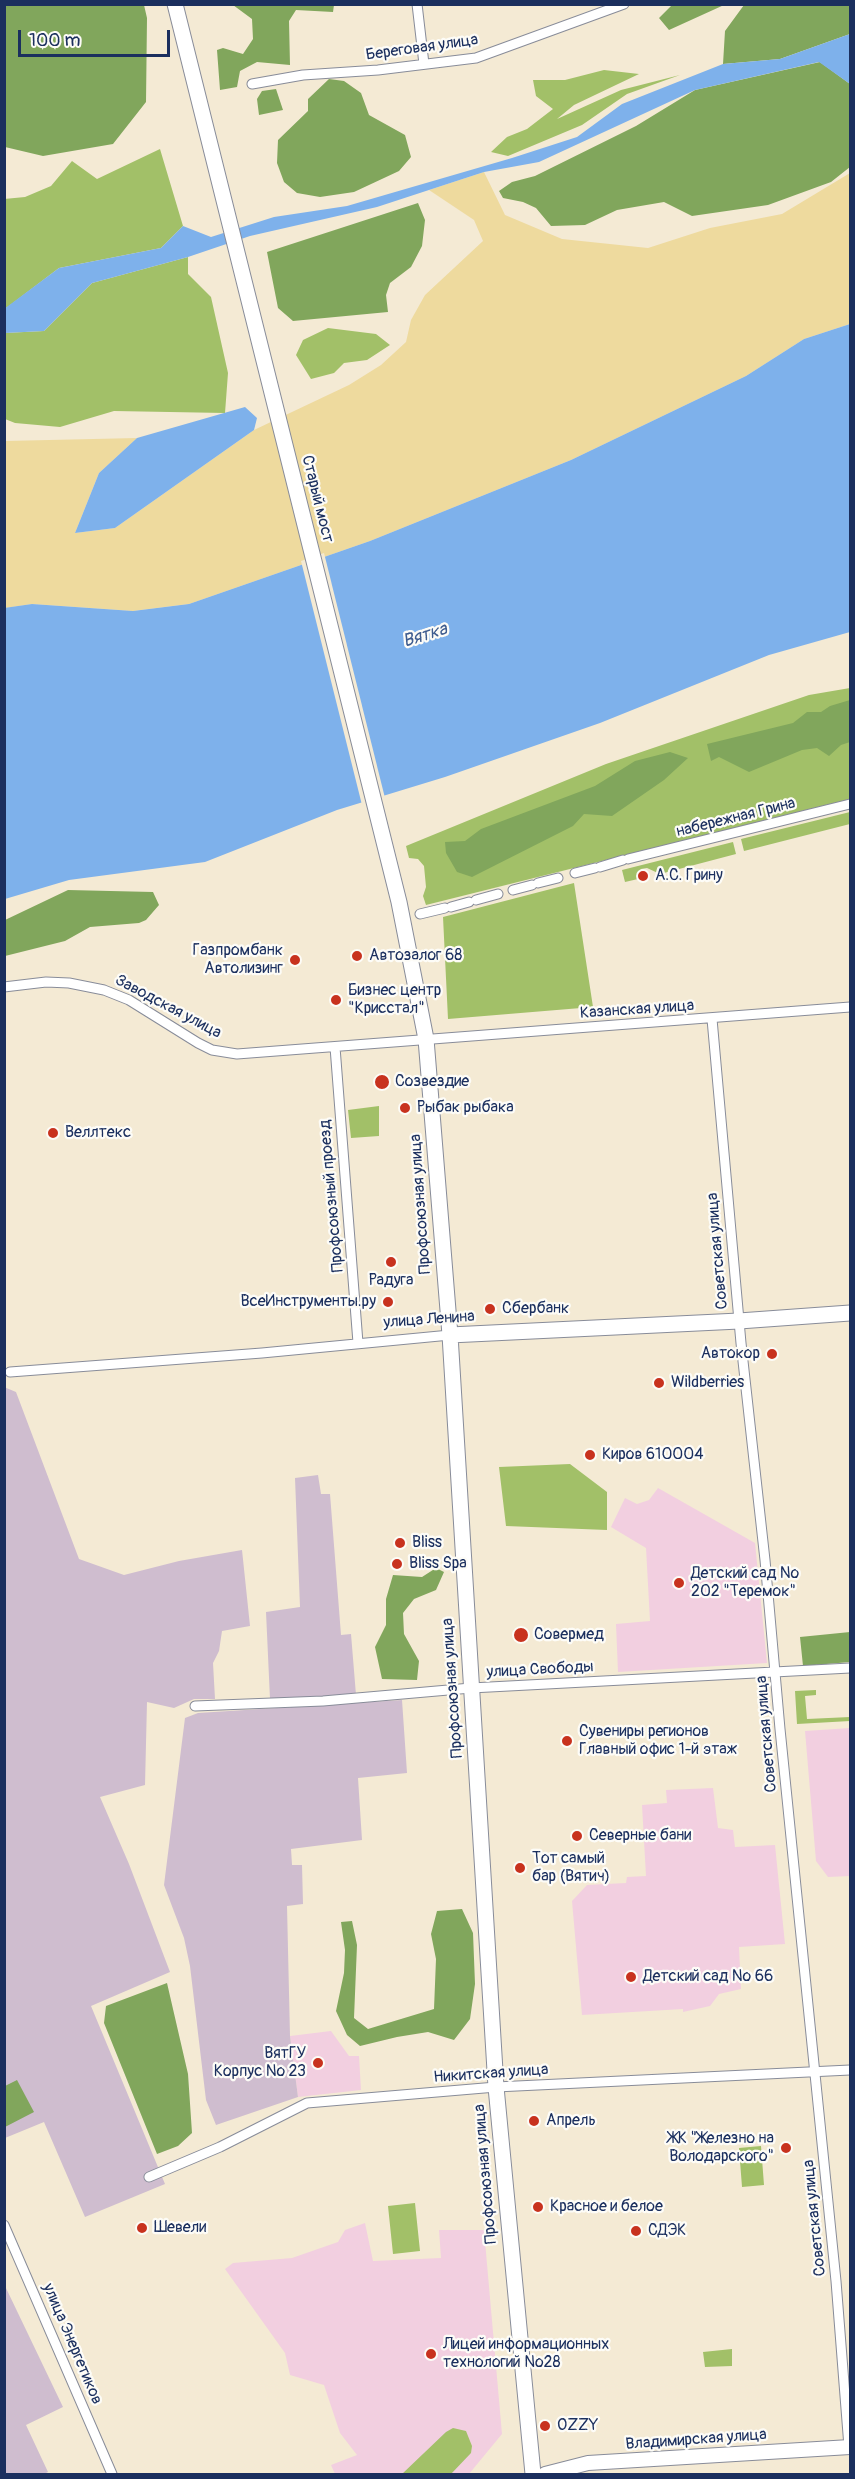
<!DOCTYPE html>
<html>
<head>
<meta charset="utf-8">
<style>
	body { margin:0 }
	#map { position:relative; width:855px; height:2479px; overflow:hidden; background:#f4ead4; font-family:Pangolin,sans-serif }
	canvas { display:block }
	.frame { position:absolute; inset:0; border:6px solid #1b2f5e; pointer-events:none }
	.scale { position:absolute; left:18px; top:30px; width:152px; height:27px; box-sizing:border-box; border:3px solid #1b2f5e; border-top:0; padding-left:8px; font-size:18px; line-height:21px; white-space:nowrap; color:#1b2f5e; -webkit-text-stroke:4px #fdfcf7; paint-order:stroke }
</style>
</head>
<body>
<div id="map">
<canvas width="855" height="2479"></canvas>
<div class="frame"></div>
<div class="scale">100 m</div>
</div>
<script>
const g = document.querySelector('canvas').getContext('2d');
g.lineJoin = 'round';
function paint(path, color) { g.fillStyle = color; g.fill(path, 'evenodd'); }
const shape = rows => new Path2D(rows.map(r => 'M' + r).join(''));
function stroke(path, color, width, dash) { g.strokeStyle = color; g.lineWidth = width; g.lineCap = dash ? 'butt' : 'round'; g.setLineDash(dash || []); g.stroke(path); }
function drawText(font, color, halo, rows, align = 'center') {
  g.font = font + ' Pangolin,sans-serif'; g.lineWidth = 4.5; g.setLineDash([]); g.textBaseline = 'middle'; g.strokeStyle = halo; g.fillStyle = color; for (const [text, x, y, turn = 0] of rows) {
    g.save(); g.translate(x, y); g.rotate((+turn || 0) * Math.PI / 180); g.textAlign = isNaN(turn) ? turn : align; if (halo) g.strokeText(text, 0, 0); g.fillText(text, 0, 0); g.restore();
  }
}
paint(shape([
	[658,1488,755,1543,767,1663,618,1672,616,1624,650,1621,646,1548,611,1527,625,1498,637,1504,649,1500],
	[850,1728,850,1876,828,1877,816,1861,805,1731],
	[713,1788,718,1828,733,1830,735,1847,775,1845,785,1944,739,1947,741,1989,719,1994,710,2006,683,2012,683,2009,582,2015,572,1901,587,1885,626,1883,627,1877,646,1876,642,1805,667,1803,666,1790],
	[331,2031,349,2056,359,2056,361,2090,298,2097,290,2036],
	[365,2223,373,2261,441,2258,439,2230,484,2230,502,2434,469,2474,335,2474,331,2465,357,2455,340,2433,324,2385,290,2375,285,2353,225,2269,233,2263,292,2258,338,2242,345,2230]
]), '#f2cfe0');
paint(shape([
	[4,1387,16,1392,79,1559,124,1575,179,1561,242,1550,250,1626,222,1631,219,1651,213,1663,215,1699,194,1699,174,1708,147,1702,145,1785,100,1797,129,1864,170,1972,91,2006,165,2184,85,2217,44,2122,5,2138],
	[318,1475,321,1494,330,1494,341,1635,351,1634,356,1695,270,1699,266,1612,300,1607,295,1478],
	[402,1700,407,1773,358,1778,362,1840,291,1849,292,1865,302,1865,303,1904,287,1906,290,2036,298,2097,216,2125,206,2100,190,1966,184,1938,164,1885,185,1718,198,1713],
	[5,2286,63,2407,26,2425,48,2472,44,2474,5,2474]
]), '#cfbdcf');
paint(shape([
	[604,70,639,74,574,105,557,119,621,90,680,75,627,94,582,125,508,156,491,152,507,137,527,129,553,109,536,96,533,80,565,80],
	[160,149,183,226,161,248,59,268,5,309,4,199,25,197,51,186,72,161,97,179],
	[188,257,188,274,211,297,228,373,225,413,114,411,60,427,15,423,5,419,4,333,44,331,92,283],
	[328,328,376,334,390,345,367,360,344,363,334,373,311,379,296,355,303,340],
	[850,688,850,799,426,905,423,896,426,887,424,866,418,859,409,858,406,846,606,764,809,695],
	[850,812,850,824,744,851,741,839],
	[733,842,736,854,660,874,647,868,641,869,638,879,625,882,622,870],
	[574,883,593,1007,448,1019,443,917],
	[379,1106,379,1136,351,1138,348,1110],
	[570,1464,607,1492,607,1530,506,1526,499,1467],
	[816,1690,816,1695,805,1696,807,1719,850,1717,850,1721,797,1724,795,1691],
	[761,2146,764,2185,742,2187,739,2148],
	[415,2203,420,2251,393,2254,388,2206],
	[732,2349,732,2366,705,2367,703,2352],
	[453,2428,466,2431,472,2446,471,2453,451,2474,402,2474,446,2432]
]), '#a2c068');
paint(shape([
	[5,4,144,5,147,18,146,102,113,144,43,156,5,147],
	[233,5,334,5,333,12,296,10,289,21,290,65,257,62,240,71,237,87,220,90,217,50,223,48,243,54,253,39,252,19],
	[672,5,672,4,724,5,669,30,659,18],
	[744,5,850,5,850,34,780,59,723,64,725,31],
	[820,62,850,84,850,167,831,182,768,205,692,216,664,202,617,210,585,225,551,226,536,208,523,202,503,198,499,191,512,182,535,176,636,126,695,90],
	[329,79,344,81,361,93,369,115,405,135,411,157,399,171,354,192,320,197,297,193,284,182,277,163,278,140,308,111,308,99],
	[276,89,283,110,259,115,257,99,262,91],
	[418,203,425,220,422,246,411,267,390,283,386,295,388,312,293,321,278,308,267,252],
	[850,700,850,742,841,745,829,756,817,748,802,750,749,772,719,757,711,761,707,744,793,723,807,712,821,712,830,706],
	[670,752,688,758,664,780,612,816,584,814,573,826,472,877,457,872,446,853,445,842,465,841,481,829,595,786,635,761],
	[68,890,153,892,159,905,146,920,139,923,90,927,65,941,5,956,5,920],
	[436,1568,444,1572,436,1590,414,1599,403,1613,404,1634,419,1661,417,1680,382,1679,375,1647,386,1625,386,1599,393,1575,422,1577],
	[850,1632,850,1662,803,1666,800,1637],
	[462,1909,473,1933,475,1984,470,2019,454,2040,428,2032,397,2037,360,2046,347,2035,336,2011,344,1973,345,1950,341,1922,352,1921,357,1945,354,2018,368,2029,434,2009,436,1959,431,1934,437,1911],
	[167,1983,188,2074,192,2133,178,2146,157,2154,104,2023,106,2006],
	[17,2080,34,2112,5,2127,5,2086]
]), '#81a65c');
paint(shape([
	[484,172,505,215,562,239,648,248,710,228,782,214,850,173,850,324,804,339,746,376,571,460,370,541,189,604,133,611,32,604,5,608,5,441,137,438,99,473,75,533,115,528,254,430,349,385,381,365,406,342,411,320,425,295,483,241,474,220,429,190]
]), '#eeda9e');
paint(shape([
	[850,34,850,84,819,62,695,90,539,162,484,172,377,207,250,236,188,257,92,283,44,331,5,333,4,309,59,268,161,248,183,226,211,237,274,217,347,206,512,158,577,137,622,104,723,64,780,59],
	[850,324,850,632,769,655,600,723,445,777,337,810,205,862,69,880,5,899,4,608,32,604,133,611,189,604,370,541,571,460,746,376,804,339],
	[245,407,257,418,254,430,115,528,75,533,99,473,137,438]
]), '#7eb1eb');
paint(shape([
	[324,553,385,798,362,805,301,561]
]), '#f4ead4');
const street = shape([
	[417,4,424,64],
	[252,84,303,75,378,70,476,58,624,4],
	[628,859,850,804],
	[600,867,623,860],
	[575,873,595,868],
	[538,883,558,878],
	[513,890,532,885],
	[476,900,498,894],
	[451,907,469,902],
	[420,914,445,908],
	[4,987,46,982,69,983,104,990,129,1000,198,1043,212,1050,237,1054,850,1007],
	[712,1019,741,1343,765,1560,780,1729,836,2281,849,2447],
	[335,1047,358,1343],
	[10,1372,262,1353,450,1335],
	[195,1706,323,1701,471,1688,850,1668],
	[149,2177,220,2147,307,2103,496,2087,850,2070],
	[4,2225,112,2474]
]);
const secondary = shape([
	[545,2474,588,2463,850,2447]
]);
const primary = shape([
	[175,4,399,902,426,1039,450,1335,496,2087,533,2474],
	[450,1335,739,1321,850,1313]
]);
stroke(street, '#888c99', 11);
stroke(secondary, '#888c99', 16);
stroke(primary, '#888c99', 17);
stroke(street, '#fff', 9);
stroke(secondary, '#fff', 14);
stroke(primary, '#fff', 15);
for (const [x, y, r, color] of [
	[643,876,6,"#c8321e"],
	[357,956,6,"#c8321e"],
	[295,960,6,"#c8321e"],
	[336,1000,6,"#c8321e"],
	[382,1082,8,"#c8321e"],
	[405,1108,6,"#c8321e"],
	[53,1133,6,"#c8321e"],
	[391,1262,6,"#c8321e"],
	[388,1302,6,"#c8321e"],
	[490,1309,6,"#c8321e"],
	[772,1354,6,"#c8321e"],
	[659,1383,6,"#c8321e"],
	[590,1455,6,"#c8321e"],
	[400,1543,6,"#c8321e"],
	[397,1564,6,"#c8321e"],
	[679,1583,6,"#c8321e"],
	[521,1635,8,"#c8321e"],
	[567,1741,6,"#c8321e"],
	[577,1836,6,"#c8321e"],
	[520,1868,6,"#c8321e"],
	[631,1977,6,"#c8321e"],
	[318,2063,6,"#c8321e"],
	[534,2121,6,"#c8321e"],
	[786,2148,6,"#c8321e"],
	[538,2207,6,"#c8321e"],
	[142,2228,6,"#c8321e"],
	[636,2231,6,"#c8321e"],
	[431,2354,6,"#c8321e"],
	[545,2426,6,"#c8321e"]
]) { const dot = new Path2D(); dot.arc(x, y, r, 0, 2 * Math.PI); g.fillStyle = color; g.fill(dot); stroke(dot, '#fdfcf7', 2); }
drawText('16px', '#1b2f5e', '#fdfcf7', [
	["Береговая улица",422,48,-8],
	["Старый мост",317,499,76],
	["набережная Грина",736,818,-14],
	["Заводская улица",168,1007,28],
	["Казанская улица",637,1010,-4],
	["Профсоюзный проезд",332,1196,-95],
	["Профсоюзная улица",421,1204,-94],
	["Советская улица",718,1251,-95],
	["улица Ленина",429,1320,-4],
	["улица Свободы",540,1670,-3],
	["Профсоюзная улица",453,1688,-94],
	["Советская улица",767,1734,-95],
	["Никитская улица",491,2074,-4],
	["Профсоюзная улица",486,2174,-95],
	["Советская улица",815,2218,-96],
	["улица Энергетиков",72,2344,67],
	["Владимирская улица",696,2440,-4]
]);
drawText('16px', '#1b2f5e', '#fdfcf7', [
	["А.С. Грину",655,876],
	["Газпромбанк",283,951,"right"],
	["Автолизинг",283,969,"right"],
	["Автозалог 68",369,956],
	["Бизнес центр",348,991],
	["\"Крисстал\"",348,1009],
	["Созвездие",395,1082],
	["Рыбак рыбака",417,1108],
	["Веллтекс",65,1133],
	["Радуга",391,1281,"center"],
	["ВсеИнструменты.ру",376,1302,"right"],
	["Сбербанк",502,1309],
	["Автокор",760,1354,"right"],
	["Wildberries",671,1383],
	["Киров 610004",602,1455],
	["Bliss",412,1543],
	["Bliss Spa",409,1564],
	["Детский сад №",691,1574],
	["202 \"Теремок\"",691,1592],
	["Совермед",534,1635],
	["Сувениры регионов",579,1732],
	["Главный офис 1-й этаж",579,1750],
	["Северные бани",589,1836],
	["Тот самый",532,1859],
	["бар (Вятич)",532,1877],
	["Детский сад № 66",643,1977],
	["ВятГУ",306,2054,"right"],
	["Корпус № 23",306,2072,"right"],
	["Апрель",546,2121],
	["ЖК \"Железно на",774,2139,"right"],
	["Володарского\"",774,2157,"right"],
	["Красное и белое",550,2207],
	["Шевели",154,2228],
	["СДЭК",648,2231],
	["Лицей информационных",443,2345],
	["технологий №28",443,2363],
	["OZZY",557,2426]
], 'left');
drawText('italic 18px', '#3e5c8f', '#fdfcf7', [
	["Вятка",425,636,-17]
]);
</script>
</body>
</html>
